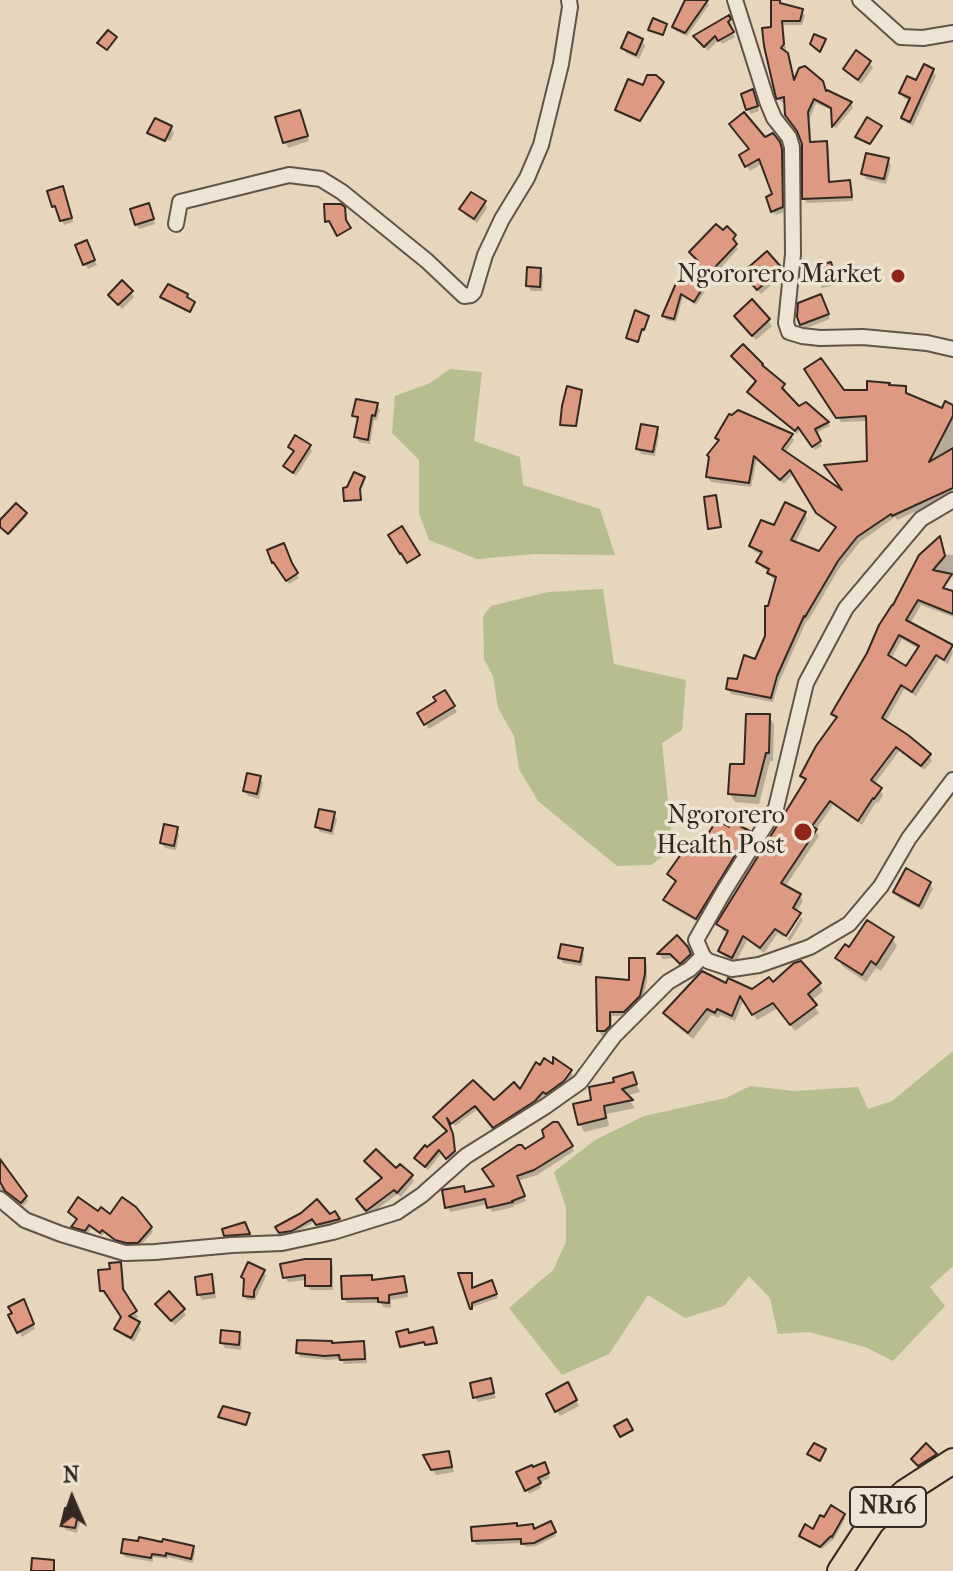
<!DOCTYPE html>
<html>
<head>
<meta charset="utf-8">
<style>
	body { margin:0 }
	#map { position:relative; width:953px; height:1571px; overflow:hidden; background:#e5d6bd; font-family:"IM FELL French Canon",serif }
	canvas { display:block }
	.north { position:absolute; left:32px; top:1459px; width:80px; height:80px; -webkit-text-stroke:6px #eee4d4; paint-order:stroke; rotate:358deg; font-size:22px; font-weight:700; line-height:32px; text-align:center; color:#352821 }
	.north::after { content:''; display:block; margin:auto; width:28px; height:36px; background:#352821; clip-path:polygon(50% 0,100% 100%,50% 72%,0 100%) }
</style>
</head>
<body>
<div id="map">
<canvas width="953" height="1571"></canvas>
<div class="north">N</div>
</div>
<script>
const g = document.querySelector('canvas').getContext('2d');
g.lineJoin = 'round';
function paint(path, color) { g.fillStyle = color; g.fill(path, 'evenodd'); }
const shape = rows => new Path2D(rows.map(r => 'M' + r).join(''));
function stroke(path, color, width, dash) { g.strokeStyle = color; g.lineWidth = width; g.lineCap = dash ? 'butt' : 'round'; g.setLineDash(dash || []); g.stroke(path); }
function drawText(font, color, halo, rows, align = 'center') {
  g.font = font + ' "IM FELL French Canon",serif'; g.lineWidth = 7; g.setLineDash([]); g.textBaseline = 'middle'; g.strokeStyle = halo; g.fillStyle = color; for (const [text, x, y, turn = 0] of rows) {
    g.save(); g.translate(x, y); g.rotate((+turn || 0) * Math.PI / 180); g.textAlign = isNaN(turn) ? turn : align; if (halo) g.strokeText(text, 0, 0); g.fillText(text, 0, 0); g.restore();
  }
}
paint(shape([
	[450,369,482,372,474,441,520,457,523,485,600,509,615,555,534,554,477,559,429,540,419,513,419,460,392,433,395,396,430,383],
	[603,589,614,664,686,680,682,730,662,743,673,849,651,865,617,866,538,801,519,769,514,736,498,708,493,676,484,659,483,616,491,606,548,592],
	[953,1051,953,1266,930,1287,945,1306,893,1361,865,1347,809,1332,778,1334,770,1298,749,1276,724,1306,685,1318,648,1295,609,1354,562,1375,509,1308,553,1270,566,1242,566,1207,554,1172,595,1140,644,1116,726,1098,750,1086,794,1091,858,1087,868,1109,892,1101]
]), '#b7bd8f');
paint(shape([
	[689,0,706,0,709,5,687,36,676,31,674,27],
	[773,0,779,0,781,3,802,11,805,16,802,25,783,25,786,50,784,52,790,60,795,83,826,91,851,103,853,108,835,129,834,126,833,111,816,103,810,118,811,144,826,143,829,148,830,183,849,182,852,187,853,201,807,203,804,199,804,144,786,101,782,103,778,97,773,29],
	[729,18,732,25,729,28,735,37,722,44,719,39,708,51,695,37],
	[642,41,645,46,639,59,626,53,623,48],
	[870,63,873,68,861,84,848,74,845,69],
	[933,71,936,76,913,126,907,123,903,118,911,101,904,98,901,93],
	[663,83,664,85,641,121,619,112,618,110],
	[755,97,759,111,751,114,748,109],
	[302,118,309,141,288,148,278,119],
	[171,127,174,133,170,141,151,132,151,135,150,133],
	[764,140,782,149,784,155,784,212,776,215,773,211,775,195,763,163,750,171,741,156],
	[888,160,891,166,886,184,866,179,863,173],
	[50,192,64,192,73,222,64,225,58,210,57,210,54,206],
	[484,202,487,208,477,223,465,215,462,210],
	[151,211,155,224,139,229,136,224],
	[727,229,737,241,734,244,738,249,719,270,696,305,683,297,676,322,666,320,664,315,685,278,687,281,700,262],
	[89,248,97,265,88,269,85,264],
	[830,264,838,284,822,288,819,283],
	[780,269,783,275,761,294,747,279],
	[540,270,543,275,542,291,531,291,528,286],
	[131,292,134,297,122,309,110,295],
	[752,302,772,326,756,340,739,321],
	[824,302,830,319,804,329,801,324],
	[807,370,843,392,869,392,890,387,905,388,908,396,942,410,953,407,953,494,897,520,895,517,860,542,840,567,808,621,807,620,779,682,773,702,731,694,728,688,738,682,756,661,767,637,777,580,772,578,770,572,761,567,759,562,762,555,754,551,751,546,774,528,805,514,807,519,795,543,820,554,837,529,822,518,794,473,784,484,757,459,751,487,711,482,708,477,720,443,717,438,791,436,794,440,785,453,847,496,869,462,868,421,841,422],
	[758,382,783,386,786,390,784,392,799,408,806,404,828,423,830,426,816,433,822,446,815,450,801,429,797,434,751,396,749,392],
	[580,392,582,394,576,427,563,426,562,424],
	[377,405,380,410,377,420,374,420,370,444,359,442,356,437,359,421,354,415],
	[656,429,659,434,655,456,641,454,638,449],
	[290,447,310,447,312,451,296,476,286,466,295,453],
	[26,514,27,516,10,534,0,528,0,516,3,519],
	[924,553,953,555,953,577,916,575],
	[277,565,293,568,299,578,289,584],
	[910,577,953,593,953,617,921,605,910,624,950,645,953,652,948,664,939,659,916,696,904,689,885,723,929,755,932,761,924,770,899,751,874,785,880,790,883,795,878,803,876,802,862,825,833,805,815,831,819,836,785,887,800,896,803,901,796,912,798,914,783,937,778,933,764,953,747,940,736,962,724,956,720,951,729,934,722,930,719,924,806,781,803,776,837,720,834,714],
	[902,639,919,649,906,669,891,659],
	[445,693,457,712,429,729,419,714,438,702],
	[769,716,774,725,773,761,770,761,759,804,735,802,730,794,746,766],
	[260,778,263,783,259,799,248,796,245,791],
	[333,814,337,819,333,835,320,832,317,827],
	[176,829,179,834,176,850,165,848,162,843],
	[730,830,748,833,750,837,699,923,668,905,665,900,677,883,669,875,691,857],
	[930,884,933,889,922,910,899,898,896,892],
	[801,917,803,920,790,941,787,939],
	[677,938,686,948,693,960,684,968,675,958,662,959,660,954],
	[892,938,897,946,881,971,876,968,866,982,842,966,838,958,849,950],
	[581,950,584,955,582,966,563,963,560,957],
	[644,960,647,965,647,981,642,1002,627,1016,612,1016,612,1032,608,1036,602,1036,599,1030,598,979,631,982],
	[819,984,823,991,811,1001,819,1013,795,1031,778,1008,757,1020,744,999,735,1021,720,1015,719,1018,711,1015,693,1039,669,1020,665,1013,727,986,752,992,772,985],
	[571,1072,573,1076,566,1085,549,1097,546,1095,537,1105,496,1131,479,1108,455,1126,446,1115,454,1140,456,1156,450,1161,442,1153,428,1170,416,1158,449,1132,438,1121,473,1082,494,1103],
	[632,1075,640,1092,626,1096,635,1108,607,1114,609,1126,584,1132,580,1124,594,1102,617,1083],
	[557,1124,574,1151,537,1175,518,1181,526,1201,513,1206,514,1207,492,1212,488,1204,450,1212,444,1193,463,1188,466,1194,496,1187,524,1152,546,1138],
	[0,1166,26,1197,28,1201,23,1206,10,1194,0,1192,0,1187,4,1185,0,1180],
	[396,1171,411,1176,414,1181,401,1197,397,1194,370,1215,361,1204],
	[70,1212,99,1213,150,1228,153,1232,140,1246,130,1246,119,1243,105,1232,102,1236,91,1228,87,1234,76,1230,74,1227,79,1220],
	[302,1214,329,1217,335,1214,340,1223,320,1228,316,1221,294,1233,282,1236,278,1228],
	[247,1229,251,1239,229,1240,226,1235],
	[330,1261,333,1266,333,1290,310,1290,307,1285,307,1280,288,1282,285,1277],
	[120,1264,123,1270,125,1296,138,1317,133,1321,138,1324,141,1329,134,1342,120,1334,116,1329,123,1317,109,1295,105,1296,102,1290,112,1271],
	[263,1271,266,1276,255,1300,247,1300,245,1296,246,1282,243,1277],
	[460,1275,471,1275,473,1279,473,1289,493,1286,498,1298,473,1307,473,1310],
	[210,1276,214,1282,216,1298,202,1300,199,1295],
	[403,1278,406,1283,408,1297,391,1300,391,1308,383,1307,381,1303,347,1303,344,1298,373,1282],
	[26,1306,35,1329,22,1337,11,1316],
	[160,1309,183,1310,186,1315,175,1325],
	[433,1331,436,1344,428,1346,426,1343,403,1348,401,1346,409,1335],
	[239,1333,242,1339,241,1350,225,1348,222,1343],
	[363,1343,366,1348,367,1363,344,1364,342,1359,328,1360,300,1357,298,1352,323,1344],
	[490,1381,496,1398,478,1402,475,1397],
	[567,1385,579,1406,560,1416,548,1395],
	[249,1415,247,1426,220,1417],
	[448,1453,451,1458,454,1472,436,1475,426,1457],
	[935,1455,938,1460,922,1470,913,1459],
	[546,1469,550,1478,539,1483,541,1488,529,1494,519,1473],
	[77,1512,81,1518,77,1533,66,1530,63,1525],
	[843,1516,845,1519,834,1539,822,1549,803,1539,801,1536,814,1531],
	[550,1524,556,1536,536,1546,525,1547,523,1543,476,1545,474,1540,518,1528,535,1531],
	[193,1547,195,1552,193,1563,168,1557,168,1559,153,1557,153,1562,125,1557,123,1553]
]), '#0003');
const building = shape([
	[685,0,708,0,685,33,672,27,685,0],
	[771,0,780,0,780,3,803,9,800,21,782,21,784,44,781,48,788,53,794,80,799,68,805,66,823,81,826,91,827,90,852,102,832,127,831,108,814,99,808,112,810,142,827,141,829,182,850,180,852,197,802,199,802,144,797,131,785,115,784,97,777,99,776,98,764,46,762,28,771,27,771,0],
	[729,15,731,19,728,22,734,32,718,41,715,36,704,47,693,36,729,15],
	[653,18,667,24,663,35,648,30,653,18],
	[108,30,117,37,107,50,97,43,108,30],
	[628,32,643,39,636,55,621,48,628,32],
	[814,34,826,39,820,52,810,44,814,34],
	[856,50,871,61,858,80,843,69,856,50],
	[924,64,934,69,910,122,901,118,910,98,899,93,907,76,916,80,924,64],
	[647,75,656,75,664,82,640,121,615,110,628,79,643,85,647,75],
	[753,89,758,106,746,110,741,94,753,89],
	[300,110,308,136,283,143,275,117,300,110],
	[744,112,765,137,773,133,780,142,782,149,783,207,771,212,766,197,772,194,759,159,745,167,739,155,749,149,729,124,744,112],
	[867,117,882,126,870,144,855,137,867,117],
	[155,118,172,126,165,141,147,133,155,118],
	[866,153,889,158,884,179,861,174,866,153],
	[63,186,72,218,60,221,55,206,52,207,47,191,63,186],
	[471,192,486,201,474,219,459,209,471,192],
	[149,203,154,219,135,225,130,209,149,203],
	[324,204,341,204,345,207,346,220,351,228,337,236,329,221,325,222,324,204],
	[716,224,723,230,727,226,736,235,733,239,737,244,717,265,694,302,681,294,674,319,662,316,680,274,686,277,685,280,698,261,689,252,716,224],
	[87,240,95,260,83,265,75,245,87,240],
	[767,251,782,268,757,290,742,273,767,251],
	[831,262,836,279,817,284,812,267,831,262],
	[527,267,541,268,540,287,526,286,527,267],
	[122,280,133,291,118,305,108,295,122,280],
	[168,284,188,294,187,297,195,302,190,312,160,297,168,284],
	[821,294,829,314,800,325,797,317,798,303,821,294],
	[752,299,770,319,752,336,734,316,752,299],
	[635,310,649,316,644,330,642,329,638,342,626,338,635,310],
	[743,344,763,364,762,365,785,384,782,388,799,406,806,402,829,422,815,429,821,441,812,447,798,427,795,431,747,392,756,381,731,356,743,344],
	[821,358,844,390,867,390,867,381,890,383,889,385,906,386,906,393,942,408,945,401,953,405,953,416,929,462,953,448,953,488,892,516,891,514,857,537,838,561,805,617,804,616,777,676,771,698,726,689,728,678,737,679,744,655,755,659,765,636,765,606,768,606,776,577,767,573,769,569,756,562,762,552,749,546,761,520,774,525,785,502,806,512,791,540,819,551,836,527,816,513,790,470,780,480,754,456,749,483,706,477,709,457,707,455,719,440,715,438,729,414,732,415,738,410,793,434,782,449,842,490,824,465,867,461,866,416,836,418,804,369,821,358],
	[567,386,582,390,576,426,560,425,562,406,567,386],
	[356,399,378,403,375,416,372,415,368,440,354,437,358,417,352,416,356,399],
	[641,424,658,427,653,452,636,449,641,424],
	[295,435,311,445,293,473,283,466,294,451,288,447,295,435],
	[354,472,365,477,360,489,361,500,344,501,343,488,347,487,354,472],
	[716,495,721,527,708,529,704,497,716,495],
	[16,503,27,513,8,534,0,527,0,520,16,503],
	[402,526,420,555,407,563,401,553,400,554,388,535,402,526],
	[940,536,945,556,933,570,952,574,943,588,953,591,953,614,918,600,906,620,953,645,944,660,936,655,912,692,901,685,882,718,908,735,931,754,921,766,896,747,871,780,882,788,874,799,873,798,858,821,830,801,812,826,817,829,781,883,801,894,793,908,801,913,786,936,775,929,760,948,743,936,732,958,718,951,728,931,716,924,806,779,800,776,816,746,837,717,831,714,867,653,879,625,892,605,893,605,919,555,940,536],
	[899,635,919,646,906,666,888,655,899,635],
	[284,543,292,563,298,573,286,581,273,562,272,563,267,550,284,543],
	[445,690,455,706,424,725,417,713,436,701,433,697,445,690],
	[746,714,770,714,769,753,766,753,755,796,728,794,730,764,744,764,746,714],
	[247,773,261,776,257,794,243,791,247,773],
	[319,809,335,812,331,831,315,827,319,809],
	[717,820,729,827,732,822,750,831,696,919,663,900,676,881,667,874,684,850,690,854,699,841,702,843,717,820],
	[164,824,178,827,174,846,160,843,164,824],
	[906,868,931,882,919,906,893,892,906,868],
	[867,920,894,937,876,965,871,961,862,975,835,958,845,944,849,947,867,920],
	[677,935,688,947,691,954,680,964,670,954,657,954,677,935],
	[561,944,583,948,580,962,558,958,561,944],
	[629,958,645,958,645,974,640,996,624,1012,610,1012,610,1026,605,1031,597,1031,596,977,629,980,629,958],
	[801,961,821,983,808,994,817,1005,790,1025,773,1003,752,1015,740,996,732,1016,717,1009,715,1013,707,1009,688,1033,663,1013,702,971,726,983,728,978,730,979,752,989,769,977,773,982,794,963,801,961],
	[553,1057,572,1070,564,1081,546,1094,543,1092,535,1101,493,1128,475,1106,451,1124,447,1118,453,1134,455,1151,446,1159,439,1150,425,1167,414,1158,425,1145,427,1147,447,1131,433,1117,473,1080,494,1100,514,1082,520,1089,536,1062,540,1065,544,1058,553,1064,553,1057],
	[633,1072,637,1084,622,1089,633,1100,604,1106,606,1118,578,1125,573,1104,591,1100,589,1087,614,1082,613,1078,633,1072],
	[553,1122,558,1122,573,1146,534,1170,517,1176,525,1196,512,1201,513,1202,487,1208,485,1199,445,1208,442,1190,464,1186,465,1192,494,1186,482,1169,518,1145,522,1145,525,1149,544,1137,542,1130,553,1122],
	[376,1149,396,1168,400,1164,413,1175,397,1193,394,1190,366,1211,356,1199,382,1178,364,1161,376,1149],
	[0,1159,27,1196,21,1203,5,1191,0,1182,0,1159],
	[78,1197,98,1211,101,1207,110,1214,122,1197,136,1207,152,1227,138,1243,126,1243,115,1240,102,1230,100,1233,89,1225,85,1231,71,1227,77,1219,68,1212,78,1197],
	[317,1199,330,1214,335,1211,340,1219,316,1225,312,1219,292,1231,279,1233,275,1227,301,1213,317,1199],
	[245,1222,250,1234,224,1236,222,1229,245,1222],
	[305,1259,331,1259,331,1286,305,1286,305,1275,283,1278,280,1264,305,1259],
	[121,1262,123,1289,137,1311,129,1316,140,1322,131,1338,114,1329,121,1317,104,1291,100,1291,98,1270,110,1269,109,1263,121,1262],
	[248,1262,265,1270,254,1291,254,1297,243,1296,244,1279,241,1277,248,1262],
	[458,1273,472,1273,472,1288,492,1280,497,1294,472,1303,472,1309,470,1309,458,1273],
	[212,1274,214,1293,197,1295,195,1277,212,1274],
	[372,1275,372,1280,404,1276,407,1292,389,1295,389,1303,378,1302,378,1298,342,1299,341,1276,372,1275],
	[169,1291,185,1309,171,1321,155,1304,169,1291],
	[24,1299,34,1324,17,1333,8,1315,12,1313,8,1307,24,1299],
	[433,1327,437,1343,425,1345,424,1342,400,1347,396,1332,408,1329,409,1333,433,1327],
	[221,1330,240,1332,239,1345,220,1343,221,1330],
	[297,1340,332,1341,332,1343,364,1341,365,1359,340,1360,339,1355,324,1356,296,1353,297,1340],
	[491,1378,494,1393,473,1398,470,1383,491,1378],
	[568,1382,577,1400,555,1412,546,1394,568,1382],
	[223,1406,250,1413,246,1425,218,1417,223,1406],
	[627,1419,633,1430,620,1437,614,1426,627,1419],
	[814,1443,826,1449,820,1461,807,1454,814,1443],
	[926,1443,937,1454,918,1466,911,1459,926,1443],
	[449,1451,452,1467,431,1470,423,1455,449,1451],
	[545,1462,549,1473,538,1478,541,1483,525,1491,516,1472,532,1465,533,1467,545,1462],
	[831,1505,845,1514,832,1537,831,1536,820,1547,799,1536,805,1524,813,1529,820,1515,824,1517,831,1505],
	[65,1508,79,1511,75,1528,61,1526,65,1508],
	[551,1521,556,1532,534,1543,521,1544,521,1539,472,1541,471,1527,517,1523,517,1526,533,1524,534,1529,551,1521],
	[139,1537,162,1542,163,1539,194,1546,191,1559,166,1553,166,1556,152,1554,151,1558,121,1553,123,1539,138,1541,139,1537],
	[32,1558,54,1560,54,1571,31,1571,32,1558]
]);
paint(building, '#dd9981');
stroke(building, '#352821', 2);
const minor = shape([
	[735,0,767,101,774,118,789,137,792,147,793,254,786,323,789,332,802,336,820,338,863,337,927,343,953,349],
	[860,0,901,37,923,38,953,33],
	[176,224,180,202,289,175,321,179,342,192,427,261,464,296,471,295,474,292,485,255,502,219,527,178,541,145,561,64,570,7,569,0],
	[703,956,708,961,732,969,759,965,810,947,849,924,881,886,909,838,953,780],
	[0,1199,25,1220,61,1234,125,1253,155,1252,232,1245,282,1243,333,1232,397,1212,422,1195,466,1156,546,1106,580,1082,614,1036,668,982,690,969,703,956,696,940,724,891,776,808,806,683,846,608,921,519,953,500]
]);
const primary = shape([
	[840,1571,872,1522,905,1492,953,1461]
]);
stroke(minor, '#615448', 18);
stroke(primary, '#352821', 28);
stroke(minor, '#eee4d4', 14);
stroke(primary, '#e5d6bd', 24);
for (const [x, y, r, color] of [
	[898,276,8,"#8f2418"],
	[803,832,10,"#8f2418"]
]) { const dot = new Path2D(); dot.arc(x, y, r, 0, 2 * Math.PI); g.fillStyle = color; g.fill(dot); stroke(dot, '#eee4d4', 3); }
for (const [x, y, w] of [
	[888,1507,76]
]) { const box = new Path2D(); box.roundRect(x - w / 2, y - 20, w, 40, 6); g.fillStyle = '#eee4d4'; g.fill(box); stroke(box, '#352821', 2); }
drawText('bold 24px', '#352821', null, [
	["NR16",888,1507]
]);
drawText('26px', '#352821', '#eee4d4', [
	["Ngororero Market",882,276],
	["Ngororero",785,817],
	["Health Post",785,847]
], 'right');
</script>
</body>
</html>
